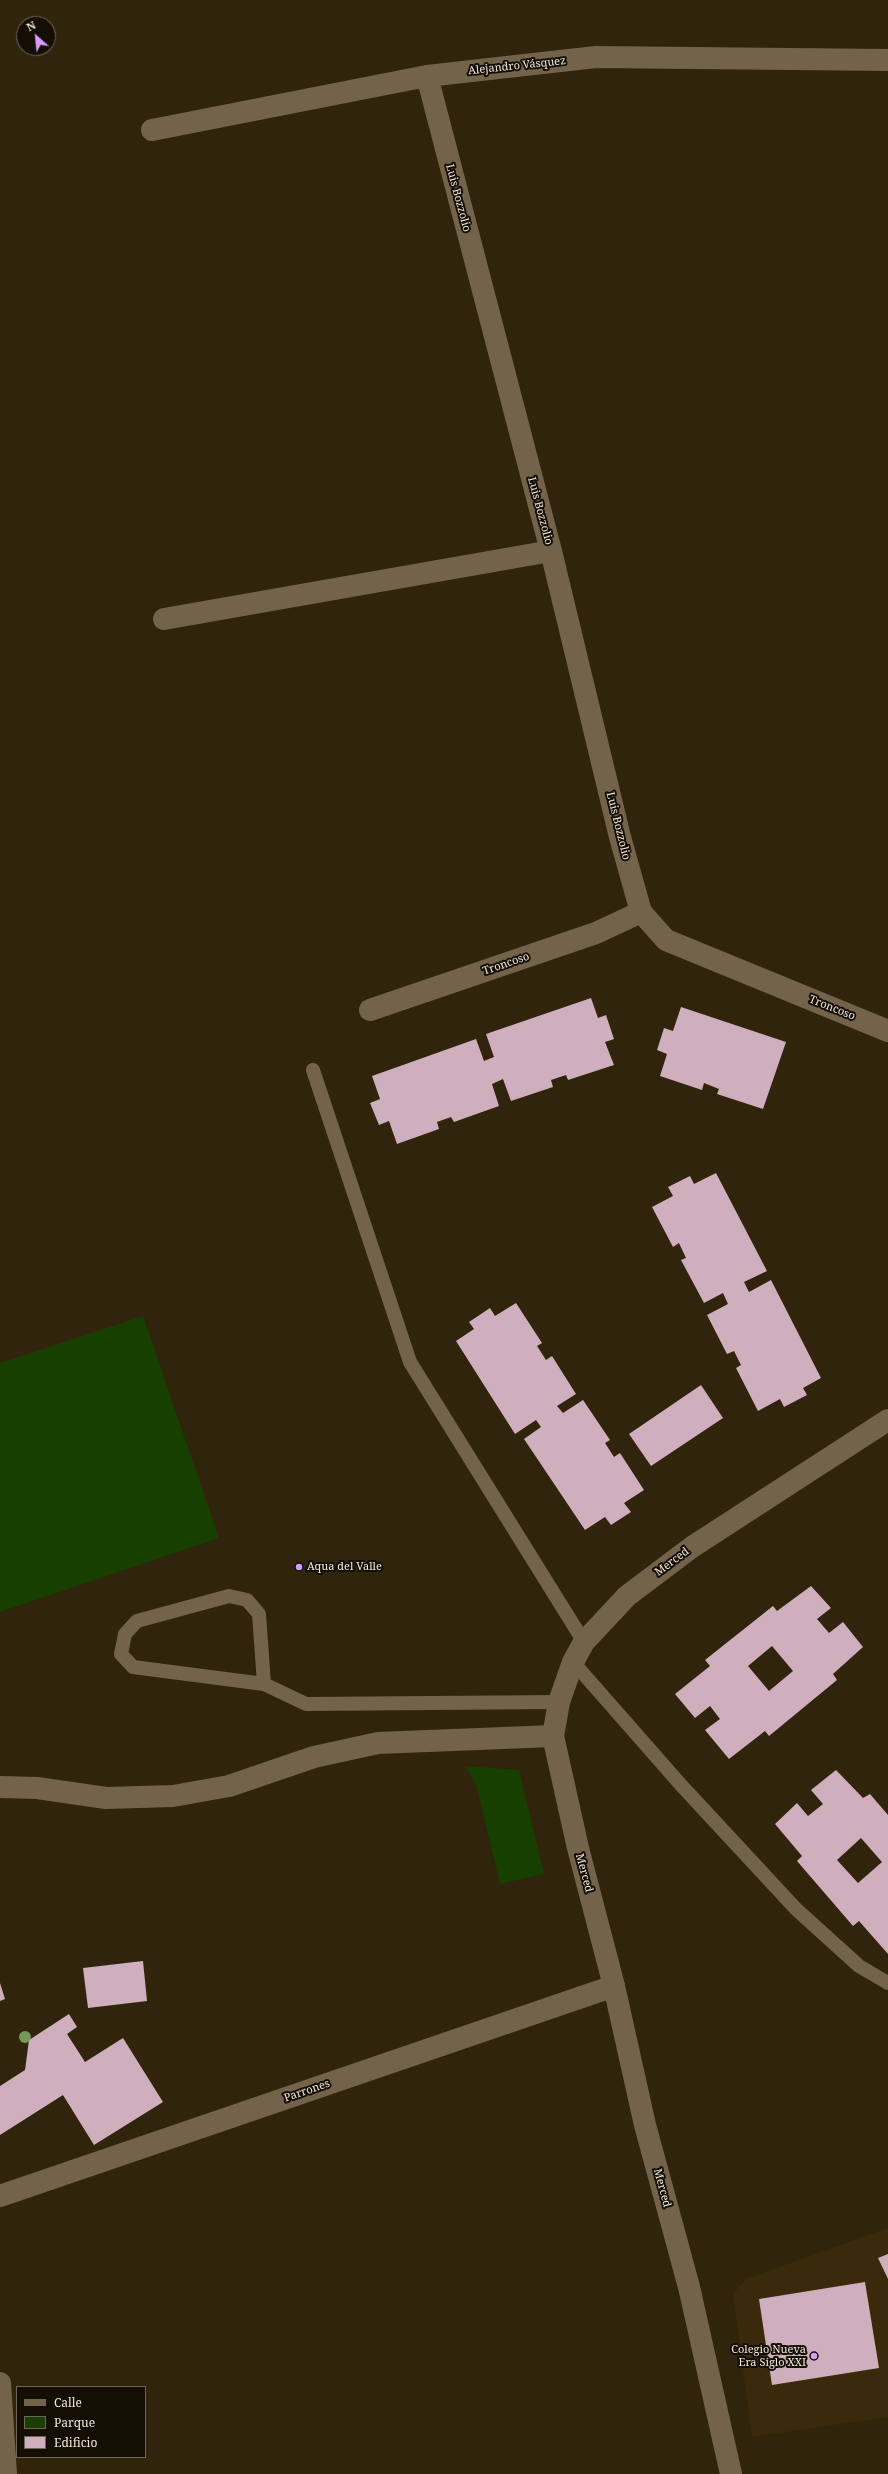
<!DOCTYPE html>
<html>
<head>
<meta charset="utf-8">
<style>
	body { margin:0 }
	#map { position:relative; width:888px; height:2474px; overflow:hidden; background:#31240d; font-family:"Noto Serif",serif }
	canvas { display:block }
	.legend { position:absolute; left:16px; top:2386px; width:130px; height:72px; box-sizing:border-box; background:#140e05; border:1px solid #6d665b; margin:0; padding:5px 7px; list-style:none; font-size:12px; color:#f2e9db }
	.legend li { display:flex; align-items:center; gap:8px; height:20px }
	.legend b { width:20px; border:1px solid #6d665b }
	.north { position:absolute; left:16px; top:16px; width:40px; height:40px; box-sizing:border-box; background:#140e05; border:1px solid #6d665b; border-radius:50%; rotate:333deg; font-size:11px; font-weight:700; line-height:16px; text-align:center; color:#f2e9db }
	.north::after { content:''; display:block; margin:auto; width:14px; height:18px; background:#d59cfb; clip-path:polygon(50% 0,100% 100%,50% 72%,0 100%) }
</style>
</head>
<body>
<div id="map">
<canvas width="888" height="2474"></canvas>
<ul class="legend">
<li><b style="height:5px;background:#72634a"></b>Calle</li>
<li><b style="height:11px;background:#173f00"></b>Parque</li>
<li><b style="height:11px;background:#cfafbd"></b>Edificio</li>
</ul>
<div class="north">N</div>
</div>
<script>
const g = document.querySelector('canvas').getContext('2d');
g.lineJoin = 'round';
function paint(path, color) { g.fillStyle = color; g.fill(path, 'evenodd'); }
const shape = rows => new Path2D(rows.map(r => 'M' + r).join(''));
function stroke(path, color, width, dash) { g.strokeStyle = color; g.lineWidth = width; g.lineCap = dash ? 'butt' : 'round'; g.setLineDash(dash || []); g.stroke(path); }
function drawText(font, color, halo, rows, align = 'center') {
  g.font = font + ' "Noto Serif",serif'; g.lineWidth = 4; g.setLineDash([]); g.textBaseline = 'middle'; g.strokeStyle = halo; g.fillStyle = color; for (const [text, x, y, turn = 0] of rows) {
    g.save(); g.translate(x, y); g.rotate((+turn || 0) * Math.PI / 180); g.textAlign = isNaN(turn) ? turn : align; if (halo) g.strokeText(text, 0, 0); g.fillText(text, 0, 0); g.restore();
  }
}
paint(shape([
	[888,2228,888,2417,752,2437,733,2294,746,2279]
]), '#3a2a0b');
paint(shape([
	[143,1316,219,1538,0,1612,0,1363],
	[465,1766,519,1770,544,1874,500,1884,476,1784]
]), '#173f00');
paint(shape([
	[591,998,598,1018,606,1015,614,1039,605,1042,614,1065,568,1080,566,1075,551,1080,553,1087,511,1101,503,1079,492,1084,499,1106,454,1122,451,1117,437,1122,439,1129,397,1144,389,1121,379,1125,370,1103,380,1099,372,1076,476,1039,484,1061,494,1057,486,1034],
	[681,1007,786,1042,763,1109,717,1094,719,1089,704,1083,702,1090,660,1076,667,1054,657,1050,664,1028,673,1031],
	[716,1173,767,1271,744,1282,749,1292,771,1280,821,1378,803,1388,807,1395,784,1407,780,1399,758,1411,736,1368,741,1365,734,1351,727,1354,707,1315,728,1304,723,1293,704,1303,681,1260,686,1258,679,1243,673,1247,652,1207,673,1196,668,1187,690,1176,694,1184],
	[516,1303,542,1343,537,1346,546,1360,552,1356,576,1394,557,1406,563,1413,583,1400,610,1440,605,1443,614,1457,620,1453,644,1490,624,1503,631,1512,611,1525,605,1517,585,1530,524,1439,541,1427,536,1420,515,1434,456,1341,474,1329,469,1322,490,1308,495,1316],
	[701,1385,723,1418,651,1466,629,1434],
	[811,1586,831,1608,817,1619,829,1633,843,1622,863,1647,833,1674,837,1680,769,1736,765,1731,729,1759,705,1730,720,1719,710,1706,695,1718,675,1694,710,1666,705,1660,773,1606,777,1611],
	[772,1646,793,1671,769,1691,748,1666],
	[836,1770,863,1798,870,1794,888,1815,888,1954,859,1921,853,1926,797,1861,802,1856,775,1824,797,1803,808,1816,823,1804,811,1790],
	[861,1838,882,1862,858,1883,837,1860],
	[143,1961,147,2001,88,2008,83,1968],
	[0,1983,5,1999,0,2001],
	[69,2014,77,2027,67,2034,85,2062,123,2038,163,2102,94,2145,63,2095,0,2135,0,2086,25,2070,29,2040],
	[888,2254,888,2279,878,2258],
	[865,2282,879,2368,772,2385,759,2299]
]), '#cfafbd');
stroke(shape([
	[313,1070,410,1362,584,1642],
	[573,1662,681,1785,796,1909,859,1966,888,1983],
	[264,1684,259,1614,247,1600,229,1596,137,1621,125,1634,121,1654,133,1667,264,1684,306,1704,559,1702]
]), '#72634a', 14);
stroke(shape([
	[427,76,551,551,620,837,641,912,666,940,888,1031],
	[152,130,427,76,596,57,888,60],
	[164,619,551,551],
	[370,1010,596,933,641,912],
	[0,1787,37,1788,106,1798,173,1796,229,1786,314,1757,378,1743,553,1736],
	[0,2196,614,1986],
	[0,2383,6,2474]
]), '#72634a', 22);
stroke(shape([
	[731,2474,689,2287,645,2125,614,1986,578,1848,553,1736,559,1702,573,1662,584,1642,627,1596,692,1547,888,1420]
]), '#72634a', 22);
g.fillStyle = '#779757';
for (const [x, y] of [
	[25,2037]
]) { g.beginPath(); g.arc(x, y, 6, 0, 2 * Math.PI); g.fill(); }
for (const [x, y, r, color] of [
	[299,1567,4,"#d59cfb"],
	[814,2356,4,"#d59cfb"]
]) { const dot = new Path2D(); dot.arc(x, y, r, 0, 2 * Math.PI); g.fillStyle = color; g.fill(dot); stroke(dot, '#140e05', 1.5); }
drawText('11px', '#f2e9db', '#140e05', [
	["Alejandro Vásquez",517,66,-6],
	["Luis Bozzolio",458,198,75],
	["Luis Bozzolio",540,511,75],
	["Luis Bozzolio",618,826,76],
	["Troncoso",506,964,-19],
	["Troncoso",832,1008,22],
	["Merced",672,1562,-37],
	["Merced",584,1873,75],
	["Parrones",307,2091,-19],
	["Merced",662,2188,75]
]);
drawText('11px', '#f2e9db', '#140e05', [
	["Aqua del Valle",307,1567],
	["Colegio Nueva",806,2350,"right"],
	["Era Siglo XXI",806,2363,"right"]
], 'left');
</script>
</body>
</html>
